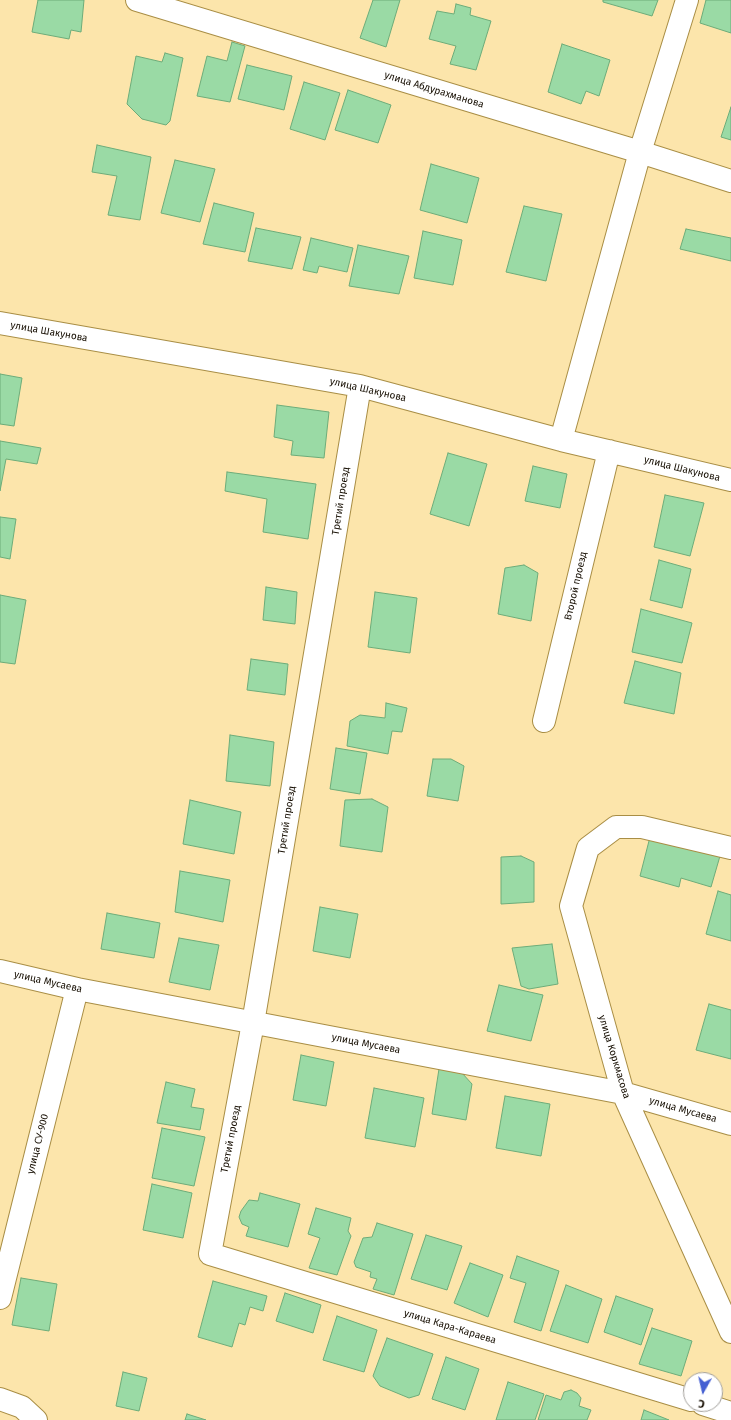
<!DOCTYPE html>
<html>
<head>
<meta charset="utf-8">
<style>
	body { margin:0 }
	#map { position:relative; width:731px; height:1420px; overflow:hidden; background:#fce5ab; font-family:"Fira Sans",sans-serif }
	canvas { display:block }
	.north { position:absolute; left:683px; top:1372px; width:40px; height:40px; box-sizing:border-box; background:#fff; border:1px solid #a19e99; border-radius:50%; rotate:188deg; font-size:11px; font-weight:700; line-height:16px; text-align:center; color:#150d00 }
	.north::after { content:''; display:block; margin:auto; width:14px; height:18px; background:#445fd2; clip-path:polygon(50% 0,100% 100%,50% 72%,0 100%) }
</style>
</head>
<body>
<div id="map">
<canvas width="731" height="1420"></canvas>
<div class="north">С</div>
</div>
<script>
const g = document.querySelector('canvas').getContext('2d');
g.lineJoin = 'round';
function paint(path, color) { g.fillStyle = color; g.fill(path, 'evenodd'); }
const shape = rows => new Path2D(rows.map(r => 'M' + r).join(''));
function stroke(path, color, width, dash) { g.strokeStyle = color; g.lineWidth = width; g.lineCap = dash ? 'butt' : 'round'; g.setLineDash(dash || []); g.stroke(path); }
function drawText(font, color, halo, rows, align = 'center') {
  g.font = font + ' "Fira Sans",sans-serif'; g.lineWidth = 3; g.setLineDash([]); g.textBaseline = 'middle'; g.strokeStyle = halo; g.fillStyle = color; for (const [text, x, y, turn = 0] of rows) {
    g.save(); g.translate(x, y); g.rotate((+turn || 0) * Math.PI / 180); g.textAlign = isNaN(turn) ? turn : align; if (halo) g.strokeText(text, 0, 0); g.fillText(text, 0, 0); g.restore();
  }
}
const building = shape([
	[38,0,84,0,81,32,71,30,69,39,32,32,38,0],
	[373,0,400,0,386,47,360,38,373,0],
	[603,0,658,0,652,16,603,2,603,0],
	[706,0,731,0,731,33,700,23,706,0],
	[456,4,471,8,470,15,491,21,476,70,450,64,456,46,429,39,437,11,454,14,456,4],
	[232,42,245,46,230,102,197,96,207,56,227,61,232,42],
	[562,44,610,60,599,96,586,91,581,104,548,92,562,44],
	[165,53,183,58,170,121,166,125,142,119,127,104,136,56,162,62,165,53],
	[247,65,292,76,284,110,238,99,247,65],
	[304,82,340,93,325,140,290,129,304,82],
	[348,90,391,105,378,143,335,130,348,90],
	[731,107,731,140,721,137,731,107],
	[97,145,151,157,140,220,108,215,117,176,92,172,97,145],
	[175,160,215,169,200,222,161,213,175,160],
	[431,164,479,178,467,223,420,210,431,164],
	[214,203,254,213,245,252,203,244,214,203],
	[524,206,562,214,546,281,506,272,524,206],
	[256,228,301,237,292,269,248,261,256,228],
	[686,229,731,238,731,261,680,249,686,229],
	[423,231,462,240,453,285,414,278,423,231],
	[311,238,353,248,347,272,319,266,317,273,303,270,311,238],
	[358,245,409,256,399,294,349,286,358,245],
	[0,374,22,378,14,426,0,424,0,374],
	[277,405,329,412,324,458,291,455,293,441,274,437,277,405],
	[0,441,41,448,37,464,6,459,0,491,0,441],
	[448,453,487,464,469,526,430,514,448,453],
	[533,466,567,474,560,508,525,501,533,466],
	[227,472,316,484,308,539,263,532,267,499,225,491,227,472],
	[665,495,704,503,690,556,654,547,665,495],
	[0,517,16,519,10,559,0,557,0,517],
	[659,560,691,569,682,608,650,600,659,560],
	[524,565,538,573,531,621,498,614,505,568,524,565],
	[266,587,297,592,295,624,263,620,266,587],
	[375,592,417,598,410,653,368,647,375,592],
	[0,595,26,600,15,664,0,662,0,595],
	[641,609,692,623,682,663,632,652,641,609],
	[251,659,288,664,285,695,247,690,251,659],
	[635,661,681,673,674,714,624,703,635,661],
	[386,703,407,708,402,732,392,731,388,754,347,746,350,721,360,715,385,718,386,703],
	[230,735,274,742,270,786,226,781,230,735],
	[336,748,367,753,360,794,330,789,336,748],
	[433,759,451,759,464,766,458,801,427,796,433,759],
	[372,799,388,807,382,852,340,846,345,800,372,799],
	[190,800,241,812,234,854,183,844,190,800],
	[650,837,720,856,711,887,681,878,679,887,640,876,650,837],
	[521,856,534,862,534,902,501,904,501,857,521,856],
	[180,871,230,880,223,922,175,912,180,871],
	[718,891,731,895,731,941,706,934,718,891],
	[320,907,358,914,350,958,313,951,320,907],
	[107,913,160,923,154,958,101,949,107,913],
	[179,938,219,945,210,990,169,982,179,938],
	[552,944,558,984,529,989,521,986,512,948,552,944],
	[499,985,543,995,531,1041,487,1031,499,985],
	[709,1004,731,1010,731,1059,696,1050,709,1004],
	[301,1055,334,1062,326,1106,293,1100,301,1055],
	[439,1069,462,1073,472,1084,466,1120,432,1114,439,1069],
	[166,1082,195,1089,191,1107,204,1109,200,1130,157,1123,166,1082],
	[374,1088,424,1098,415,1147,365,1138,374,1088],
	[505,1096,550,1104,541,1156,496,1148,505,1096],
	[162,1128,205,1137,194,1186,152,1178,162,1128],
	[152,1184,192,1193,183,1238,143,1230,152,1184],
	[260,1193,300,1204,288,1247,246,1236,249,1227,242,1224,239,1217,241,1211,249,1200,258,1201,260,1193],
	[316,1208,351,1218,348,1231,351,1236,337,1275,309,1268,320,1238,308,1234,316,1208],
	[377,1223,413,1234,394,1295,373,1289,377,1279,370,1277,371,1272,356,1267,354,1262,363,1238,372,1237,377,1223],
	[426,1235,462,1246,447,1290,411,1279,426,1235],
	[517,1256,559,1271,541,1331,514,1322,526,1283,510,1278,517,1256],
	[470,1263,503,1275,488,1317,454,1303,470,1263],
	[21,1278,57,1284,49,1331,12,1325,21,1278],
	[213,1281,267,1296,263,1311,250,1307,245,1325,239,1323,232,1347,198,1337,213,1281],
	[566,1285,602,1299,588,1343,550,1331,566,1285],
	[285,1293,321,1305,313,1333,276,1321,285,1293],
	[616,1296,653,1309,641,1345,604,1332,616,1296],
	[337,1316,377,1330,364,1372,323,1360,337,1316],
	[652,1328,692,1341,681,1376,639,1364,652,1328],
	[387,1338,433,1354,419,1395,409,1398,380,1386,373,1376,387,1338],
	[446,1357,479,1369,465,1410,432,1399,446,1357],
	[123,1372,147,1378,139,1411,116,1406,123,1372],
	[508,1382,544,1394,535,1420,496,1420,508,1382],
	[571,1390,577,1393,581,1398,579,1406,591,1410,587,1420,538,1420,546,1395,561,1400,564,1392,571,1390],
	[644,1410,669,1420,641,1420,644,1410],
	[187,1414,206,1420,185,1420,187,1414]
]);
paint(building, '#9adaa5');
stroke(building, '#6dac79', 1);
const minor = shape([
	[137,0,640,152,731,181],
	[0,323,360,386,561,440,731,480],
	[360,386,253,1023,210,1254,691,1400],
	[561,440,640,152,687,0],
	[544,721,609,451],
	[731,848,642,827,616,827,588,848,571,906,623,1093,731,1332],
	[0,971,77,989,623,1093,731,1124],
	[0,1298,77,989],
	[0,1399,22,1407,36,1420],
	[703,1404,731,1413]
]);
stroke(minor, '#a98e45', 24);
stroke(minor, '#fff', 22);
drawText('10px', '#150d00', '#fff', [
	["улица Абдурахманова",434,90,17],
	["улица Шакунова",49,332,10],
	["улица Шакунова",368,390,13],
	["улица Шакунова",682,469,14],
	["Третий проезд",341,501,-81],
	["Второй проезд",576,586,-77],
	["Третий проезд",287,820,-81],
	["улица Мусаева",48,982,13],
	["улица Мусаева",366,1044,11],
	["улица Коркмасова",614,1057,73],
	["улица Мусаева",683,1110,16],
	["Третий проезд",231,1139,-79],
	["улица СУ-900",38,1144,-76],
	["улица Кара-Караева",450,1327,17]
]);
</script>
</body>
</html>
